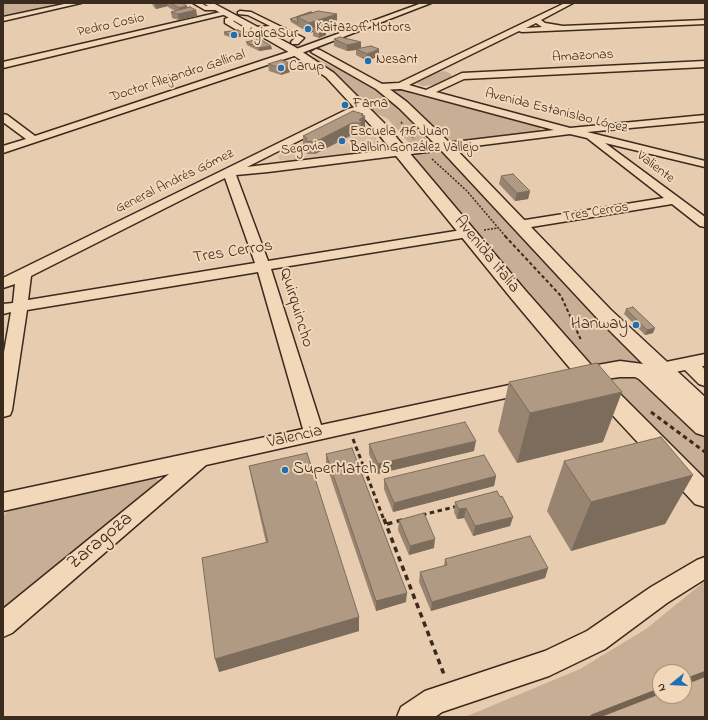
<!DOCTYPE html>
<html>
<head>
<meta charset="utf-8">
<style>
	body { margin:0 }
	#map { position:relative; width:708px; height:720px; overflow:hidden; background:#e7ccb0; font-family:"Indie Flower",sans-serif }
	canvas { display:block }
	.frame { position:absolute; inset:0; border:4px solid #3b2a1e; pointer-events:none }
	.north { position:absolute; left:652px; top:664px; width:40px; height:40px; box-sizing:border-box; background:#f2d7b9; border:1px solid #a9927b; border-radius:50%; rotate:252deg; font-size:11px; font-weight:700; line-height:16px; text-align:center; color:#3b2a1e }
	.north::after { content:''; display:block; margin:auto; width:14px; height:18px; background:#1f6fb2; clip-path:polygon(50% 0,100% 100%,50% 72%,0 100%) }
</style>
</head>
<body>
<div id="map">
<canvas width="708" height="720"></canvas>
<div class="frame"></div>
<div class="north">N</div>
</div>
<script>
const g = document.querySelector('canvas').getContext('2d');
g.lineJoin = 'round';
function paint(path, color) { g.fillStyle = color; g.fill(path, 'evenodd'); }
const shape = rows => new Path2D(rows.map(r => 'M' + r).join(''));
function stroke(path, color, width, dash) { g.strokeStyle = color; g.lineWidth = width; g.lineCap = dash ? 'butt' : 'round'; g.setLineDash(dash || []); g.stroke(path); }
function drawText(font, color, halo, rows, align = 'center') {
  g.font = font + ' "Indie Flower",sans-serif'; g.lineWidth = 4; g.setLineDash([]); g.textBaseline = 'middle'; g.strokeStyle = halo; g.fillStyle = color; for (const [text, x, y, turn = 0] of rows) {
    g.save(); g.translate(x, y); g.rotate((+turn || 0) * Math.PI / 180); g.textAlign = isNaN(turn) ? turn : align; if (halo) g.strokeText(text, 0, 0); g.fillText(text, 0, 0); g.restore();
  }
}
paint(shape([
	[360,118,382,145,381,148,289,161,280,160,278,157,280,154,314,137]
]), '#d7bda2');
paint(shape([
	[3,3,71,3,3,18],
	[307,55,309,55,355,77,376,89,405,113,432,140,432,144,430,146,418,147,410,144,388,119,372,111,325,66],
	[445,71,451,74,451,77,433,85,422,86,416,83,436,72],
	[400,87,412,94,535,125,540,127,541,131,456,142,452,141,390,88],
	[432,151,440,152,445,155,553,272,626,348,705,423,705,480,629,404,548,315,415,158,415,156,419,153],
	[155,478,158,480,160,484,3,612,3,517,8,511],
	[705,581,705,717,465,717,580,669,646,629],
	[660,672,684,672,684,696,660,696]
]), '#c7ae95');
stroke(shape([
	[684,682,705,674],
	[593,717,660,691]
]), '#75614f', 6);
const minor = shape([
	[69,3,81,3,3,21,3,17,69,3],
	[193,3,201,3,206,6,216,6,219,8,216,10,205,10,193,3],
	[422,3,431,3,294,56,3,153,3,146,26,139,3,122,3,114,7,115,35,136,288,52,422,3],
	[565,3,573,3,541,20,545,23,563,26,705,20,705,24,522,32,519,31,409,85,426,90,462,73,705,61,705,67,464,79,436,92,570,128,705,115,705,121,587,132,705,161,705,167,605,143,705,217,705,227,700,226,672,204,519,229,514,228,512,225,514,222,519,221,664,198,587,138,570,134,268,172,236,175,268,261,468,229,473,230,475,233,473,236,468,237,271,269,321,425,528,381,534,383,537,387,534,391,528,393,206,465,12,633,3,637,3,609,169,474,3,511,3,493,303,429,258,272,27,310,12,410,10,415,3,417,3,358,11,312,3,314,3,304,13,303,15,284,3,288,3,278,348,109,359,106,365,106,367,108,365,110,354,113,247,167,554,130,401,89,380,90,375,87,380,84,399,83,565,3],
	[536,23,542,27,526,28,536,23],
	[225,178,255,263,28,300,31,276,225,178],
	[225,11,227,12,227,14,3,68,3,62,225,11],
	[240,11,251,12,304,38,298,44,292,44,291,42,295,38,272,27,272,30,269,30,240,32,225,23,225,19,234,15,238,17,233,21,244,28,270,26,248,15,238,14,238,12,240,11],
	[705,354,705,366,702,366,705,370,705,386,699,384,685,370,661,375,655,373,652,369,655,365,661,363,705,354],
	[705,557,705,579,667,603,605,649,549,676,442,712,435,717,397,717,401,707,425,691,545,651,587,631,651,587,697,560,705,557]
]);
const major = shape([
	[203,3,213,3,295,47,334,73,386,125,525,290,592,366,620,361,643,364,597,318,440,149,399,108,376,89,311,52,316,49,320,50,384,85,407,102,450,143,611,310,705,397,705,436,696,433,639,379,635,377,620,377,605,379,705,479,705,507,695,504,579,379,511,298,376,131,326,77,287,51,203,3]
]);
stroke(minor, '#3b2a1e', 3);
stroke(major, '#3b2a1e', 3);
stroke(shape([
	[401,122,414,139],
	[432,159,467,191,506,237],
	[484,230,499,228]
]), '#3b2a1e', 1.5, [2, 1.5]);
stroke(shape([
	[505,236,561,296,581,340]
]), '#3b2a1e', 2, [3.5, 2.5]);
stroke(shape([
	[651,412,705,452],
	[353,439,384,520],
	[422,515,458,506]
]), '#3b2a1e', 3, [4.5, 3.5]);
stroke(shape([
	[384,519,445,677],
	[387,524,402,520]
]), '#3b2a1e', 3.5, [5.5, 4.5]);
paint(minor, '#f2d7b9');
paint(major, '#f2d7b9');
paint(shape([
	[152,3,182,3,188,8,196,10,197,16,179,20,172,18,171,12,175,11,168,7,168,6,156,9,153,6],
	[310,12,337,14,337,23,326,27,326,35,319,38,313,36,313,32,309,33,291,22,290,19],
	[224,32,244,33,245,36,232,38,224,35],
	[334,39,361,48,379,56,367,61,356,55,356,50,347,51,334,46],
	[246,42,271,46,272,49,259,51,247,45],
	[268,64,291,70,289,70,290,72,281,75,269,71],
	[363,116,365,128,362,130,361,135,352,135,315,154,307,154,306,149,303,148,303,136],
	[501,176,530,191,528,199,515,201,499,184],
	[626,309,653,333,645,335,624,314],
	[509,382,603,442,517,463,498,431],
	[369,444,474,451,377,474,369,454],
	[326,454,406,602,376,611,326,464],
	[564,461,693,475,665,524,571,551,547,511],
	[249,466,359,617,359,631,219,672,266,543,252,481],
	[496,476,494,486,393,512,384,489,384,479],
	[455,502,513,517,510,526,473,536,464,518,457,519,454,512],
	[399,520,434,548,409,555,398,530],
	[445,559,548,568,545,578,431,611,419,582,420,572,444,566]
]), '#988471');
paint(shape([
	[155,3,167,3,168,6,156,9],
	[187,6,188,11,196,10,197,16,179,20,178,14,180,13,179,8],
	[337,14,337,23,326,27,326,35,319,38,319,28,313,27,313,32,309,33,309,23],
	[244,33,245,36,232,38,231,35],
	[361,42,361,49,356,49,356,50,347,51,347,45],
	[271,46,272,49,259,51,259,48],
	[379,49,379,56,367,61,367,54],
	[290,63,291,70,289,70,290,72,281,75,281,68,286,64],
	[363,114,363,117,365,116,365,128,362,130,361,135,361,123,359,120,361,115],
	[352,123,352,135,315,154,315,142],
	[530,191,528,199,515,201,517,193],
	[655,328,653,333,645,335,647,330],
	[622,392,603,442,517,463,530,413],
	[476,441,474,451,377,474,378,464],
	[693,475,665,524,571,551,591,502],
	[496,476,494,486,393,512,394,503],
	[466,508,464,518,457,519,459,509],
	[513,517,510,526,473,536,475,526],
	[435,539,434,548,409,555,410,546],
	[548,568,545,578,431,611,432,602],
	[407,593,406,602,376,611,376,601],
	[359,617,359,631,219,672,215,659]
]), '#7c6c5c');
const building = shape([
	[171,3,182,3,187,6,179,8,171,3],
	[190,7,196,10,178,14,171,12,190,7],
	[318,11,337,14,309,23,297,17,318,11],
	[310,12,312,12,297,17,298,23,290,19,310,12],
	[320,24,326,26,319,28,313,27,320,24],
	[238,30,244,33,231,35,224,32,238,30],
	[340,37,361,42,347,45,334,39,340,37],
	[260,39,271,46,259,48,246,42,260,39],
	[371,46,379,49,367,54,356,49,371,46],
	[281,60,290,63,286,64,289,65,281,68,268,64,281,60],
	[353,111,363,114,361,115,365,116,359,120,362,121,361,123,352,123,315,142,306,141,306,139,307,138,303,136,353,111],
	[513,174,530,191,517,193,501,176,513,174],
	[633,307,655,328,647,330,626,309,633,307],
	[597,363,622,392,530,413,509,382,597,363],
	[465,422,476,441,378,464,369,444,465,422],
	[661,437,693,475,591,502,564,461,661,437],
	[352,448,407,593,376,601,326,454,352,448],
	[307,453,359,617,215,659,202,558,268,542,249,466,307,453],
	[484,455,496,476,394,503,384,479,484,455],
	[497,491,500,497,502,496,513,517,475,526,466,508,459,509,455,502,497,491],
	[424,513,435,539,410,546,399,520,424,513],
	[530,536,548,568,432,602,420,572,447,565,445,559,530,536]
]);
paint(building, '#b19a83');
stroke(building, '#7c6c5c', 1);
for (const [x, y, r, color] of [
	[308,29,4,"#1f6fb2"],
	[234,35,4,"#1f6fb2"],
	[368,61,4,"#1f6fb2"],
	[281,68,4,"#1f6fb2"],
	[345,105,4,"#1f6fb2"],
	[342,141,4,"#1f6fb2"],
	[636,325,4,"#1f6fb2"],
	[285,470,4,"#1f6fb2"]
]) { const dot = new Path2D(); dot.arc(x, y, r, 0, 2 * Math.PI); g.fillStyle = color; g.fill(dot); stroke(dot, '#f2d7b9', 1.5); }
drawText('14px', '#3b2a1e', '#f2d7b9', [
	["Pedro Cosio",111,26,-13],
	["Amazonas",583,57,-3],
	["Doctor Alejandro Gallinal",178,77,-18],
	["Avenida Estanislao López",556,112,14],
	["Segovia",303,149,-7],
	["Valiente",655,168,37],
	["General Andrés Gómez",175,182,-26],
	["Tres Cerros",596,213,-9]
]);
drawText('14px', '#3b2a1e', '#f2d7b9', [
	["Kaitazoff Motors",316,29],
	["LógicaSur",242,35],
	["Nesant",376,61],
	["Carup",289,68],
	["Fama",353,105],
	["Escuela 176 Juan",350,133],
	["Balbin González Vallejo",350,149]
], 'left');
drawText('17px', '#3b2a1e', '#f2d7b9', [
	["Tres Cerros",233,253,-9],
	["Avenida Italia",486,255,51],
	["Quirquincho",295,308,73],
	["Valencia",295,438,-13]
]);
drawText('17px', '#3b2a1e', '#f2d7b9', [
	["Hanway",628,325],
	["SuperMatch 5",293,470,"left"]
], 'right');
drawText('20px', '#3b2a1e', '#f2d7b9', [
	["Zaragoza",101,542,-40]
]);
</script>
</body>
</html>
